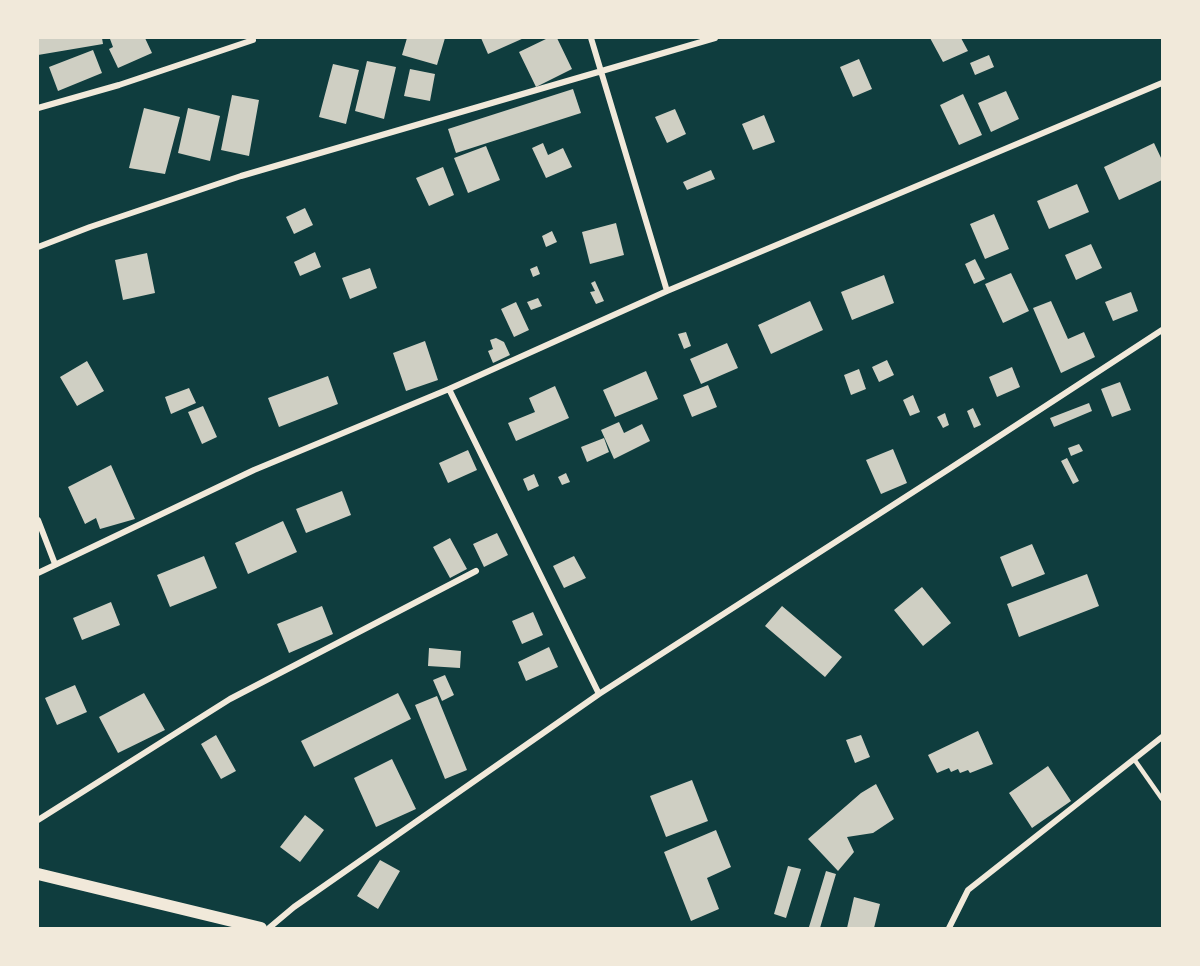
<!DOCTYPE html>
<html>
<head>
<meta charset="utf-8">
<style>
	body { margin:0 }
	#map { position:relative; width:1200px; height:966px; overflow:hidden; background:#0f3d3e; font-family:"PT Sans Narrow",sans-serif }
	canvas { display:block }
	.frame { position:absolute; inset:0; border:39px solid #f1e9da; pointer-events:none }
</style>
</head>
<body>
<div id="map">
<canvas width="1200" height="966"></canvas>
<div class="frame"></div>
</div>
<script>
const g = document.querySelector('canvas').getContext('2d');
g.lineJoin = 'round';
function paint(path, color) { g.fillStyle = color; g.fill(path, 'evenodd'); }
const shape = rows => new Path2D(rows.map(r => 'M' + r).join(''));
function stroke(path, color, width, dash) { g.strokeStyle = color; g.lineWidth = width; g.lineCap = dash ? 'butt' : 'round'; g.setLineDash(dash || []); g.stroke(path); }
paint(shape([
	[38,38,102,38,103,44,38,55],
	[114,38,145,38,152,53,118,68,109,49,113,47,110,39],
	[407,38,445,38,437,65,402,55],
	[481,38,524,38,488,54],
	[548,38,557,38,572,69,536,87,519,52],
	[930,38,961,38,968,51,943,62],
	[93,50,102,73,58,91,49,67],
	[989,55,994,67,975,75,970,63],
	[859,59,872,89,853,97,840,67],
	[367,61,396,67,384,119,355,111],
	[333,64,359,70,346,124,319,117],
	[410,69,435,74,430,101,404,96],
	[573,89,581,113,456,153,448,129],
	[1006,91,1019,119,991,132,978,103],
	[963,94,982,135,959,145,940,105],
	[232,95,259,100,249,156,221,150],
	[144,108,180,117,165,174,129,168],
	[188,108,220,116,210,161,178,153],
	[675,109,686,134,667,143,655,117],
	[764,115,775,142,753,150,742,124],
	[543,143,548,155,563,148,572,167,546,178,532,148],
	[1154,143,1162,160,1162,180,1119,200,1104,167],
	[486,146,500,180,468,193,454,158],
	[443,167,454,195,429,206,416,178],
	[711,170,715,179,687,190,683,182],
	[1077,184,1089,212,1049,229,1037,201],
	[305,208,313,225,294,234,286,217],
	[994,214,1009,249,985,259,970,224],
	[616,223,624,255,590,264,582,232],
	[552,231,557,242,546,247,542,236],
	[1091,244,1102,268,1076,280,1065,255],
	[315,252,321,267,300,276,294,262],
	[147,253,155,293,123,300,115,260],
	[975,259,985,279,974,284,965,264],
	[537,266,540,274,533,277,530,269],
	[370,268,377,288,350,299,342,278],
	[1011,273,1029,311,1003,323,985,284],
	[884,275,894,303,852,320,841,292],
	[595,281,604,301,596,304,590,292,595,291,591,283],
	[1131,292,1138,311,1113,321,1105,302],
	[538,298,542,306,531,310,527,302],
	[810,301,823,330,771,354,758,325],
	[1051,301,1068,339,1084,332,1095,357,1061,373,1033,308],
	[516,302,529,330,514,337,501,309],
	[686,332,691,346,684,349,678,334],
	[496,338,504,342,510,355,493,363,488,351,493,349,490,340],
	[425,341,438,380,406,391,393,353],
	[727,343,738,368,701,384,690,359],
	[887,360,894,375,879,382,872,367],
	[87,361,104,391,77,406,60,377],
	[1012,367,1020,387,997,397,989,377],
	[859,369,866,389,851,395,844,375],
	[646,371,658,399,615,417,603,390],
	[328,376,338,404,279,427,268,398],
	[1120,382,1131,410,1112,417,1101,389],
	[708,385,717,407,692,417,683,395],
	[555,386,569,418,516,441,508,423,535,412,529,398],
	[189,388,196,403,171,414,165,397],
	[913,395,920,412,910,416,903,400],
	[1089,403,1092,411,1054,427,1050,418],
	[203,406,217,437,202,444,188,412],
	[973,408,981,425,974,428,967,411],
	[945,413,949,425,943,428,937,417],
	[619,422,624,433,642,424,650,441,614,459,601,430],
	[604,438,609,452,587,462,581,447],
	[1079,444,1083,451,1071,456,1068,448],
	[893,449,907,483,881,494,866,460],
	[468,450,477,470,448,483,439,463],
	[1067,458,1079,481,1073,484,1061,461],
	[111,465,135,519,100,529,96,518,85,524,68,487],
	[566,473,570,482,562,485,558,477],
	[534,474,539,486,528,491,523,479],
	[342,491,351,515,306,533,296,509],
	[283,521,297,552,248,574,235,543],
	[497,533,508,555,484,567,473,544],
	[450,538,467,569,450,578,433,547],
	[1032,544,1045,574,1012,587,1000,557],
	[204,556,217,588,170,607,157,575],
	[574,556,586,578,564,588,553,566],
	[1087,574,1099,606,1019,637,1007,604],
	[922,587,951,623,923,646,894,610],
	[111,602,120,625,82,640,73,618],
	[322,606,333,634,289,653,277,624],
	[782,606,842,657,825,677,765,626],
	[533,612,543,635,522,644,512,621],
	[549,647,558,667,526,681,518,662],
	[429,648,461,651,460,668,428,666],
	[445,675,454,695,442,701,433,680],
	[75,685,87,712,57,725,45,698],
	[144,693,165,730,118,753,99,717],
	[398,693,411,719,314,767,301,741],
	[437,696,467,770,445,779,415,705],
	[978,731,993,764,970,773,968,770,960,773,958,769,951,772,949,768,937,773,928,755],
	[216,735,236,771,221,779,201,744],
	[861,735,870,757,855,763,846,740],
	[392,759,416,809,376,827,354,778],
	[1048,766,1071,801,1032,828,1009,793],
	[692,780,708,821,666,837,650,796],
	[876,784,894,819,873,833,847,837,854,852,838,871,808,839,861,793],
	[305,815,324,830,300,862,280,847],
	[716,830,731,867,707,878,719,909,691,921,664,852],
	[380,860,400,871,378,909,357,896],
	[788,866,801,869,786,918,774,914],
	[826,871,836,874,820,928,815,928,809,927],
	[854,897,880,904,874,928,847,928]
]), '#cfcfc3');
stroke(shape([
	[1134,759,1162,799]
]), '#f1e9da', 4.5);
stroke(shape([
	[591,38,667,291],
	[38,108,119,85,253,40],
	[38,247,90,227,241,176,715,38],
	[449,389,599,694],
	[38,520,55,564],
	[38,573,254,470,449,389,667,291,1162,83],
	[38,820,230,699,476,571],
	[269,928,294,907,599,694,949,469,1162,330],
	[949,928,968,890,1162,737]
]), '#f1e9da', 6);
stroke(shape([
	[38,874,261,928]
]), '#f1e9da', 12);
</script>
</body>
</html>
